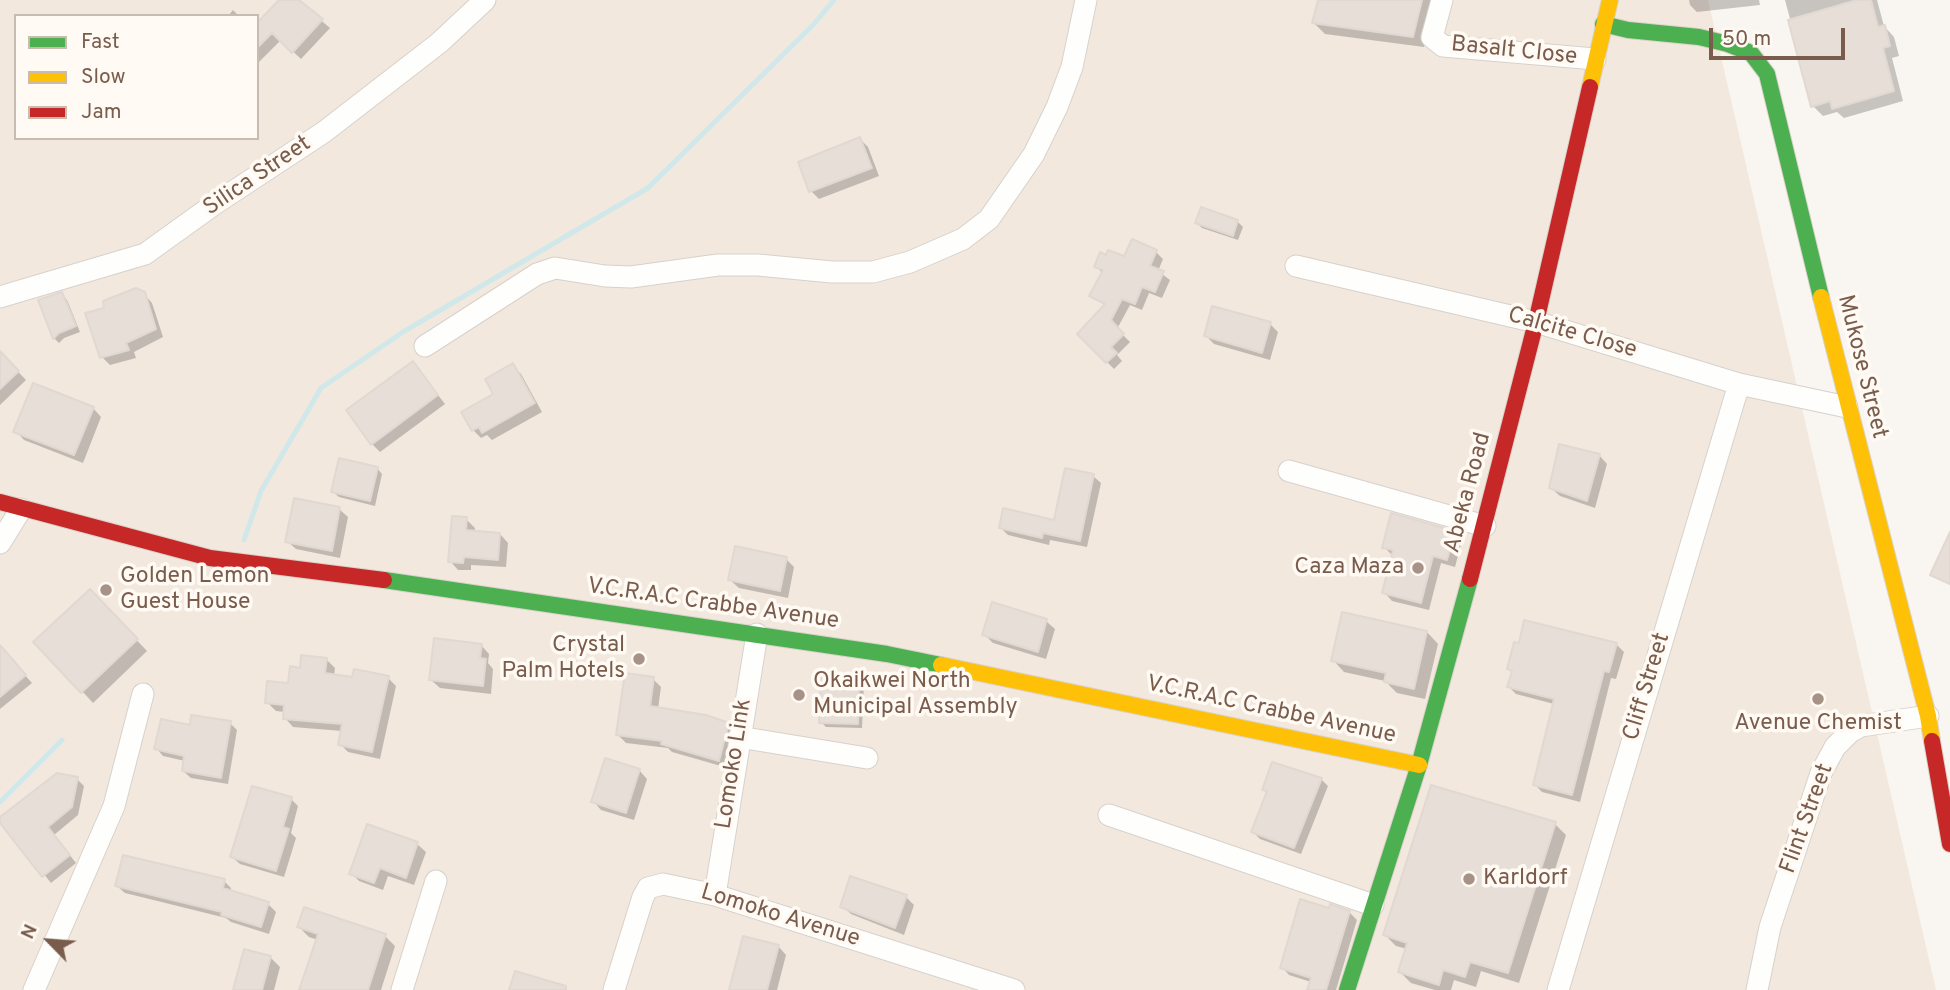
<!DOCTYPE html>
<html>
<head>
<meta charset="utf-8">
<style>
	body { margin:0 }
	#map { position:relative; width:1950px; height:990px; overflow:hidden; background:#f9f5f0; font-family:Overpass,sans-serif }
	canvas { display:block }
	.legend { position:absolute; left:14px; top:14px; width:245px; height:126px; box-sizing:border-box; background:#fffaf3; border:2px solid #cabbb1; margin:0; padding:9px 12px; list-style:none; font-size:21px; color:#7a5c4d }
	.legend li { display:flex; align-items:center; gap:14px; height:35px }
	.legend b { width:35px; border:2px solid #cabbb1 }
	.north { position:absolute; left:14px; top:906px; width:70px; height:70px; -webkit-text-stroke:5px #fffaf3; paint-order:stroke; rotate:295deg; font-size:19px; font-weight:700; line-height:28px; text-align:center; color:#7a5c4d }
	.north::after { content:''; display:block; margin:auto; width:24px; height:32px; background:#7a5c4d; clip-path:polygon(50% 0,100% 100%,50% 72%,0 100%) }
	.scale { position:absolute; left:1709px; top:28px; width:136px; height:32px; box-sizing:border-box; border:4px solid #7a5c4d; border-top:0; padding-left:9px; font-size:21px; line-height:24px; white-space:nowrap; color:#7a5c4d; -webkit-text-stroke:5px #fffaf3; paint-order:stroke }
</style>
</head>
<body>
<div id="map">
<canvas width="1950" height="990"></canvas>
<ul class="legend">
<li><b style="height:9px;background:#4caf50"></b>Fast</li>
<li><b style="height:9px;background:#ffc107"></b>Slow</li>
<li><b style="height:9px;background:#c62828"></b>Jam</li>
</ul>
<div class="north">N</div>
<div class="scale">50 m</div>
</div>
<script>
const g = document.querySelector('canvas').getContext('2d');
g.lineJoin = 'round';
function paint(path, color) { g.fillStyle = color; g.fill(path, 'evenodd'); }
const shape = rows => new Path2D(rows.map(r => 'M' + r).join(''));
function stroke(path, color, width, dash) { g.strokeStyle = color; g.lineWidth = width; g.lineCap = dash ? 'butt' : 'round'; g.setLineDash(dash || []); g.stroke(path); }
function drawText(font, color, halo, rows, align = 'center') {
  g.font = font + ' Overpass,sans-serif'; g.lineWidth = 7; g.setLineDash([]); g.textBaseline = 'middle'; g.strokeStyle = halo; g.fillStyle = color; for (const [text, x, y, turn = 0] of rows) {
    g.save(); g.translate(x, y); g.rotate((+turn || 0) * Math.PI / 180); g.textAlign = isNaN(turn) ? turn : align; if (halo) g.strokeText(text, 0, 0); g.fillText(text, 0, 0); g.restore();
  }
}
paint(shape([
	[0,0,1708,0,1936,990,0,990],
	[16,16,257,16,257,138,16,138]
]), '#f2e8de');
paint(shape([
	[281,0,297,0,330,28,301,59,281,40,257,64,257,26],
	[1320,0,1435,0,1424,47,1325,34,1314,23],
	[1689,0,1759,0,1760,5,1697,12,1690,5],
	[1785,0,1877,0,1884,26,1894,37,1899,56,1892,58,1903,101,1844,118,1837,112,1823,116,1813,106],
	[233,10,239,16,228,16],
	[860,139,868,147,879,176,819,199,811,191],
	[1237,221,1243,227,1238,240,1202,228,1197,223],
	[1156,252,1163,259,1158,271,1170,280,1162,298,1149,293,1142,310,1130,305,1117,329,1130,342,1117,355,1122,361,1114,369,1079,334,1106,306,1092,296,1103,274,1096,266],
	[62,294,67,300,80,332,64,338,59,343,54,338,40,301],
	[144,294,152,303,163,337,134,352,136,358,110,365,102,357],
	[1270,324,1278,332,1270,360,1214,344,1206,336],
	[0,353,26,380,0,405],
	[413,363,445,404,380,452,372,444],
	[513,366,521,374,542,412,492,440,487,435,481,438,473,430],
	[93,408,101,417,83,463,24,440,16,431],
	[1599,455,1607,464,1595,508,1560,496,1551,488],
	[377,468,382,474,375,506,339,497,333,492],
	[1093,476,1101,483,1087,547,1050,540,1049,545,1008,535,1001,528,1056,522],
	[339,509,348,517,340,558,296,549,287,541],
	[466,519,475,528,474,532,500,534,508,543,506,567,471,565,471,570,458,570,450,561],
	[1454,533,1462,541,1455,567,1441,563,1429,610,1392,601,1384,592,1393,556,1384,547],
	[786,559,794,567,788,598,739,588,730,580],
	[90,591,147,651,93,703,82,691],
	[1046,621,1055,629,1046,659,993,643,984,634],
	[1427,632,1438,644,1425,699,1397,693,1385,681,1344,672,1333,660],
	[1616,644,1624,652,1616,679,1611,678,1580,802,1542,792,1534,784,1554,704,1516,694,1509,687,1513,673,1509,668],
	[481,645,489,654,488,663,493,669,491,694,440,688,431,680],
	[326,659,335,668,334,676,388,678,396,686,380,759,348,752,340,744,342,731,293,727,285,718,285,712,276,711,267,702,290,685,302,670],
	[0,662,14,663,32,683,0,709],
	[859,678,864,683,862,728,826,727,821,722],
	[653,679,661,687,658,709,728,724,737,733,728,768,672,752,668,748,626,743,618,735],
	[230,723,237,730,228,784,191,778,183,771,185,761,163,756,156,748,191,728],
	[639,770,647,779,634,820,601,810,593,801],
	[77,779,84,786,78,815,54,835,76,863,51,883,0,820],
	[1321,779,1328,786,1301,854,1260,839,1253,832,1268,793,1264,789],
	[291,799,298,806,291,833,296,838,284,877,240,864,232,857],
	[1555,824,1566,835,1519,983,1481,971,1476,987,1454,980,1451,990,1435,990,1411,983,1400,972,1407,949,1396,946,1385,935],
	[368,826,417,844,426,852,414,885,388,876,383,890,359,881,351,873],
	[224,881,231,888,230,892,268,904,276,912,269,934,231,922,226,918,125,893,117,886],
	[906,897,914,905,904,935,851,914,842,906],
	[850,908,874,919,850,912],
	[1330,910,1349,912,1357,920,1336,990,1309,990,1311,982,1289,975,1282,967],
	[299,927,385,936,395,946,381,990,301,990,318,940,309,937],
	[778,946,786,955,777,990,731,990],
	[270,957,280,967,274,990,235,990]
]), '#0003');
stroke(shape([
	[244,540,261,491,321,388,403,332,648,188,814,24,834,0],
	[0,802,62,740]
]), '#d0e8ea', 5);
const building = shape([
	[279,0,299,0,323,19,292,53,272,33,257,48,257,23,279,0],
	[1318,0,1422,0,1413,37,1312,23,1318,0],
	[1857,0,1871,0,1878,27,1885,25,1890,46,1883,48,1894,91,1832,109,1830,101,1811,107,1788,20,1857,0],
	[860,137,872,168,809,192,798,162,860,137],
	[1201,207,1238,220,1233,236,1195,223,1201,207],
	[1132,239,1157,250,1150,266,1164,271,1155,292,1142,287,1135,304,1122,299,1111,320,1124,334,1111,347,1117,353,1106,363,1077,334,1105,304,1089,296,1103,270,1094,267,1100,252,1106,255,1108,250,1124,256,1132,239],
	[136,288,145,292,156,329,126,343,129,350,100,358,85,313,104,308,103,301,136,288],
	[62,292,76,326,59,333,53,339,38,300,62,292],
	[1212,306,1271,322,1262,353,1204,336,1212,306],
	[0,351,19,371,0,389,0,351],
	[413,361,438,395,371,445,346,410,413,361],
	[513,363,535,403,482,433,479,427,472,431,461,412,493,394,485,379,513,363],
	[33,383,94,407,74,455,13,432,33,383],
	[1559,444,1600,454,1587,501,1549,488,1559,444],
	[339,458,378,467,370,501,331,492,339,458],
	[1065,468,1094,474,1080,541,1043,533,1042,538,999,528,1003,508,1054,520,1065,468],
	[294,498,340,507,332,551,285,542,294,498],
	[1391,513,1455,531,1447,560,1433,556,1421,603,1382,593,1393,550,1382,548,1391,513],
	[452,516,467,517,466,530,500,533,498,560,464,557,463,563,448,562,452,516],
	[1950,532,1950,584,1930,575,1950,532],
	[735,546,787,557,780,591,728,580,735,546],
	[90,589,138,639,81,693,33,642,90,589],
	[992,602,1047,619,1038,652,982,635,992,602],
	[1342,612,1427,631,1414,689,1384,682,1386,673,1331,661,1342,612],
	[1524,620,1617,643,1609,672,1604,671,1572,795,1533,785,1554,699,1507,687,1512,671,1507,669,1514,642,1519,643,1524,620],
	[434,638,482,644,480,658,486,659,483,686,429,680,434,638],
	[0,645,26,675,0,697,0,645],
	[301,655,327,658,325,673,352,677,354,669,389,676,372,752,338,745,342,724,283,719,284,705,265,703,267,681,288,683,290,666,300,668,301,655],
	[625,673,654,677,650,706,706,715,729,723,719,761,661,744,662,741,616,735,625,673],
	[821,675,859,676,858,724,819,723,821,675],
	[191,715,231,721,221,778,182,771,184,756,154,749,161,719,190,725,191,715],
	[605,758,640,769,626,813,591,802,605,758],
	[1272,762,1322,778,1294,848,1251,832,1267,791,1262,790,1272,762],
	[57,773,78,777,72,807,48,827,70,855,42,877,0,823,0,817,57,773],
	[1431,785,1556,822,1508,973,1470,962,1465,977,1443,970,1439,985,1398,972,1407,943,1383,935,1431,785],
	[252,786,292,797,283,827,289,829,276,871,230,857,252,786],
	[367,824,418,842,406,878,380,868,374,883,349,874,367,824],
	[123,855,225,879,223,888,269,902,261,927,221,915,222,912,115,886,123,855],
	[850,876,907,895,895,928,840,907,850,876],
	[1300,899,1329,908,1330,904,1350,911,1326,990,1307,990,1311,978,1280,968,1300,899],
	[304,907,386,934,368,990,299,990,318,934,297,927,304,907],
	[743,936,779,945,767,990,729,990,743,936],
	[244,949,271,956,262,990,233,990,244,949],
	[515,971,566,986,566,990,509,990,515,971]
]);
paint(building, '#e6ded7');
stroke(building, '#e2d8d2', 2);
const street = shape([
	[1442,0,1432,37,1443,46,1595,59],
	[1296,266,1536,322,1739,384,1847,407],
	[0,297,145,254,216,203,324,132,439,43,485,0],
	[425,346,537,274,555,268,605,276,631,277,718,265,758,265,832,272,873,272,910,262,963,239,989,219,1034,154,1057,107,1072,67,1086,0],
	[1289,471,1485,526],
	[0,543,21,509],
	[739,737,867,758],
	[1109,815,1373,905],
	[715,895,757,634],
	[34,990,114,806,143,694],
	[402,990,436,881],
	[614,990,643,897,648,888,663,884,715,895,1014,990],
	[1558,990,1739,384],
	[1757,990,1770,927,1821,773,1835,747,1850,732,1861,726,1928,716]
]);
const fast = shape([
	[1603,24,1628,30,1699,37,1728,44,1751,53,1767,74,1821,297],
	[384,580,887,654,941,665],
	[1347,990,1419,765,1470,579]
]);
const slow = shape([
	[1590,87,1610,0],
	[1821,297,1928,716,1932,741],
	[941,665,1419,765]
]);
const jam = shape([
	[0,502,210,558,384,580],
	[1470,579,1536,322,1590,87],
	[1932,741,1950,844]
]);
stroke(street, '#d7d1cb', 23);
stroke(fast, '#d9d2cb', 18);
stroke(slow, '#d9d2cb', 18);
stroke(jam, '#d9d2cb', 18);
stroke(street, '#fefefd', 21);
stroke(fast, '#4caf50', 16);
stroke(slow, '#ffc107', 16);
stroke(jam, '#c62828', 16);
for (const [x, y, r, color] of [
	[1418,568,7,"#a69286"],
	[106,590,7,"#a69286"],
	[639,659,7,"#a69286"],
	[799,695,7,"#a69286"],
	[1818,699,7,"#a69286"],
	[1469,879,7,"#a69286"]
]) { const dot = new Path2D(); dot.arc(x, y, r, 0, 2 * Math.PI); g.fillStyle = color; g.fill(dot); stroke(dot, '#fffaf3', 2.5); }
drawText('23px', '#7a5c4d', '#fffaf3', [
	["Basalt Close",1514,52,6],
	["Silica Street",258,177,-34],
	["Calcite Close",1572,334,16],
	["Mukose Street",1861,367,76],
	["Abeka Road",1469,493,-75],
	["V.C.R.A.C Crabbe Avenue",713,605,8],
	["Cliff Street",1648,687,-73],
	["V.C.R.A.C Crabbe Avenue",1271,711,12],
	["Lomoko Link",735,764,-81],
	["Flint Street",1808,819,-70],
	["Lomoko Avenue",780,917,17]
]);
drawText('23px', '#7a5c4d', '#fffaf3', [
	["Caza Maza",1404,568,"right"],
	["Golden Lemon",120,577],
	["Guest House",120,603],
	["Crystal",625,646,"right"],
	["Palm Hotels",625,672,"right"],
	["Okaikwei North",813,682],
	["Municipal Assembly",813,708],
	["Avenue Chemist",1818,724,"center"],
	["Karldorf",1483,879]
], 'left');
</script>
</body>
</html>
